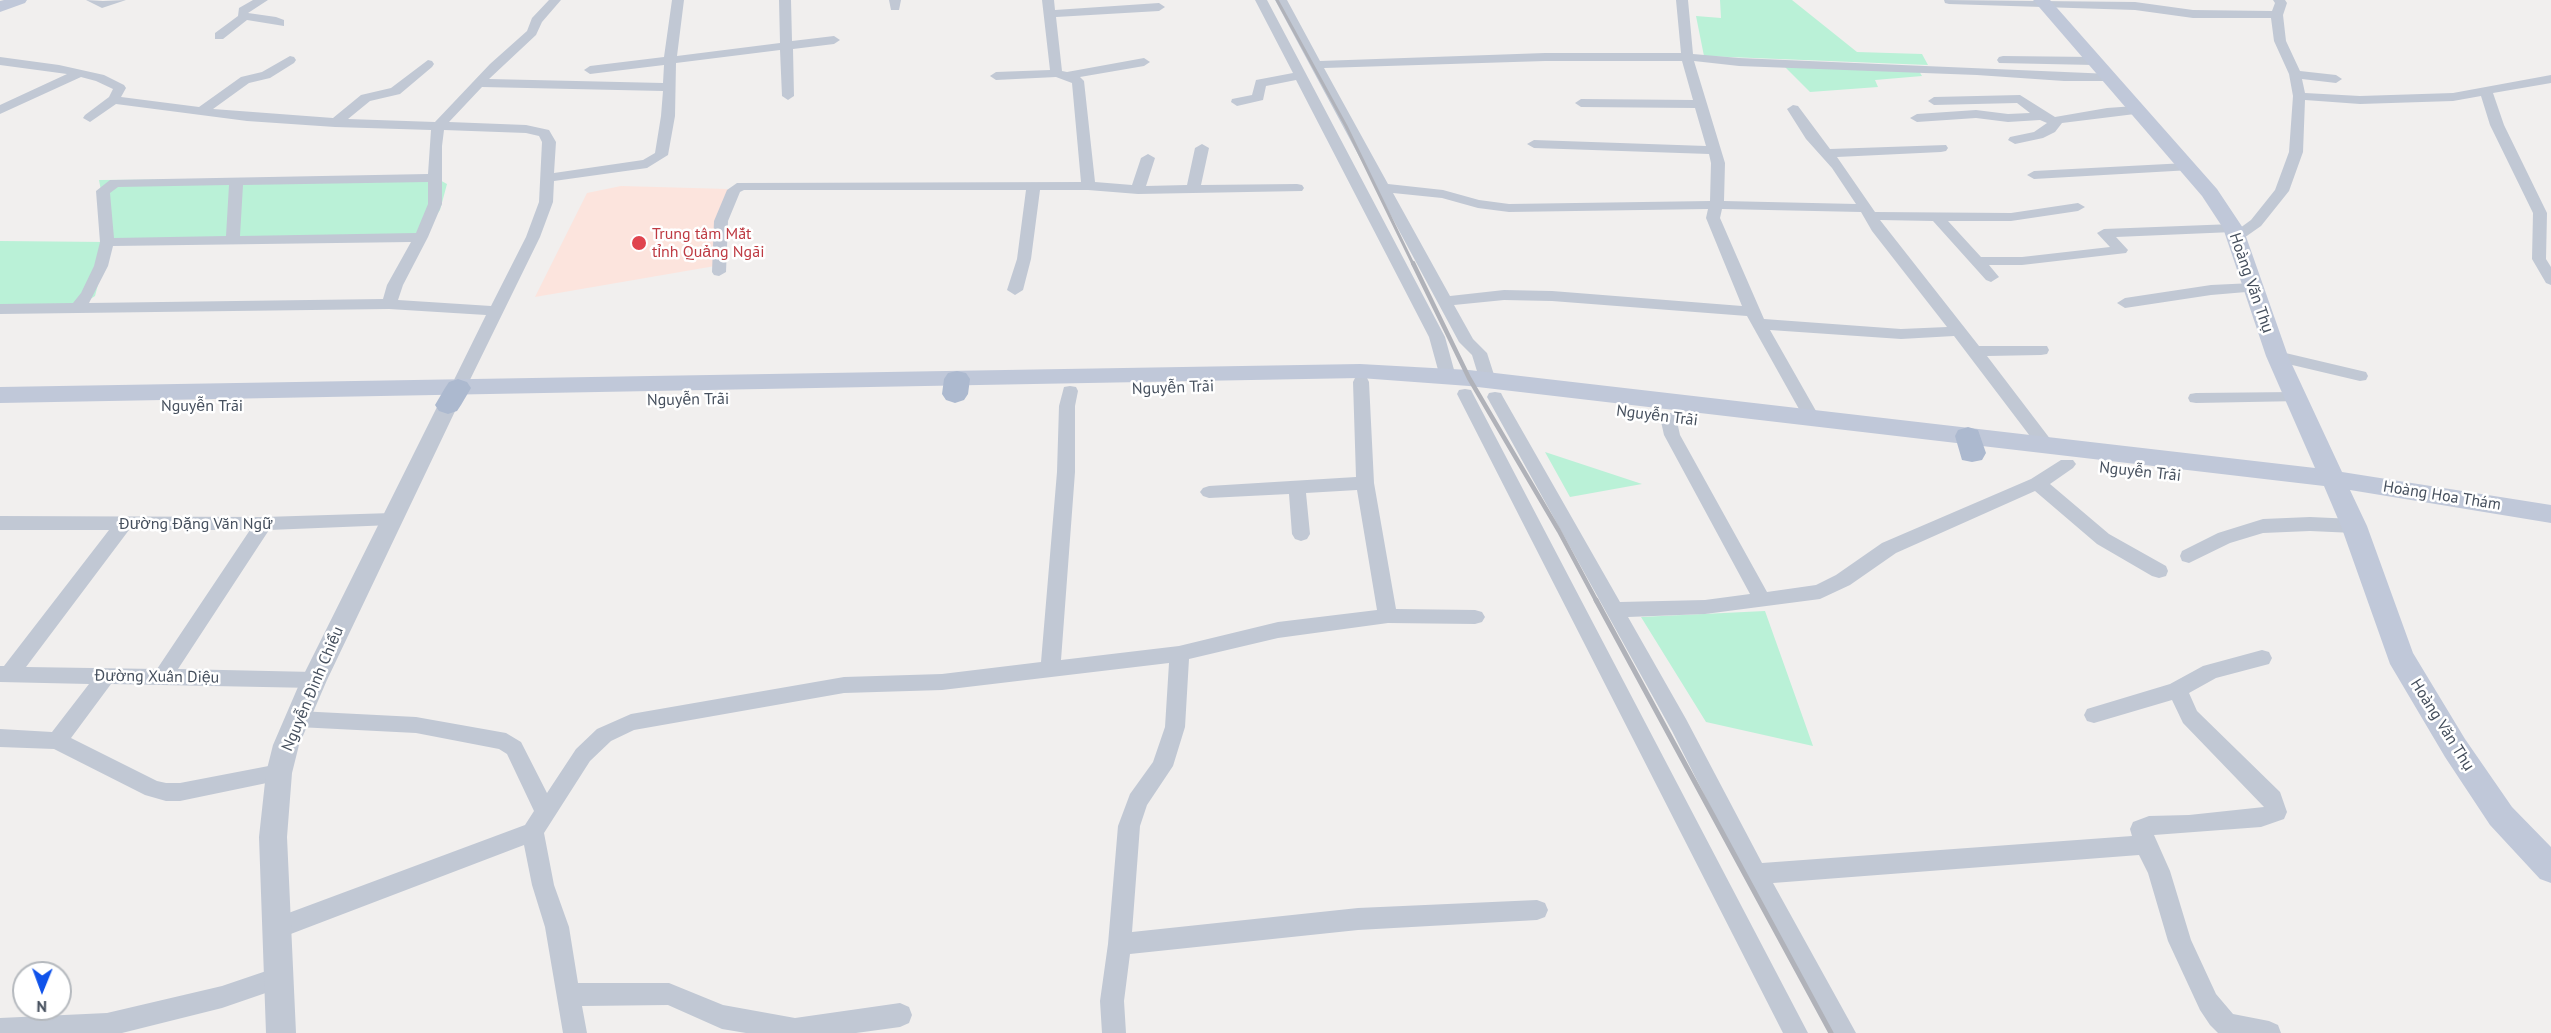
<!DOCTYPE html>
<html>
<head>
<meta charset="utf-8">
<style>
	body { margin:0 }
	#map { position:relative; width:2551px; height:1033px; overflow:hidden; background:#f1efee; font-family:"PT Sans",sans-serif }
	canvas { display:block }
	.north { position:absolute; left:12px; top:961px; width:60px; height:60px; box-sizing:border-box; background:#fff; border:2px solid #b5b9be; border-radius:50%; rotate:181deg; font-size:16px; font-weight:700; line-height:24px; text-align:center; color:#454f5d }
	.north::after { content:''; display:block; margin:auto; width:21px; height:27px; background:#0f52ea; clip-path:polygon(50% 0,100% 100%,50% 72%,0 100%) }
</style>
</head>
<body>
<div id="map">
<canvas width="2551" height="1033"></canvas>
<div class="north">N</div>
</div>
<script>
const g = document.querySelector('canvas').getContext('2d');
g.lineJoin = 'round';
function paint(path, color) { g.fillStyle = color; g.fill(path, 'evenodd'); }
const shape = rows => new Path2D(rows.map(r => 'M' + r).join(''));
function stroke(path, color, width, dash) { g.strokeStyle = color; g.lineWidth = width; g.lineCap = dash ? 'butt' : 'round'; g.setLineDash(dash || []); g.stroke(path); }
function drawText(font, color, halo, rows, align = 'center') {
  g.font = font + ' "PT Sans",sans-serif'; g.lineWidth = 5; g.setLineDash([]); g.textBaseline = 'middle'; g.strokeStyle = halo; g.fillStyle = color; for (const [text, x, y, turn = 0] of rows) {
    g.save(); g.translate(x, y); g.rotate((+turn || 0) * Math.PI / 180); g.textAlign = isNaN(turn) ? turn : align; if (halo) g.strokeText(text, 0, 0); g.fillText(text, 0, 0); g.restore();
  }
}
paint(shape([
	[621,186,728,189,716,219,715,266,535,297,587,193]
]), '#fce4dd');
paint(shape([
	[1720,0,1792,0,1857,52,1922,54,1928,65,1704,56,1696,16,1721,18],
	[1784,66,1919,71,1922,76,1875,80,1878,87,1810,92],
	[436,178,447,184,440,210,421,237,109,242,95,296,78,307,0,312,0,241,107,242,107,223,99,180],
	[1545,452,1642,484,1570,497],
	[1765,611,1813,746,1706,722,1641,617]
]), '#baf1d7');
paint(shape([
	[86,0,103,1,126,0,102,8,86,0],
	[253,0,268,0,248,13,276,17,284,20,284,26,247,20,223,39,215,39,215,33,238,16,239,8,253,0],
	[549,0,561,0,542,22,536,35,489,79,663,83,664,65,590,74,584,70,590,66,664,57,672,0,684,0,677,56,780,43,779,0,791,0,792,41,834,36,840,40,834,44,793,49,794,96,788,100,782,96,780,50,676,63,675,116,668,155,647,168,554,181,553,202,540,237,464,392,458,393,452,392,450,388,486,315,389,309,0,314,0,304,73,303,81,293,94,266,100,242,96,191,110,180,428,174,431,130,335,127,247,121,116,104,90,122,83,118,85,115,109,97,113,89,96,81,81,77,0,114,0,105,67,74,0,65,0,57,59,65,104,75,124,85,126,88,121,97,199,107,241,77,262,72,290,56,294,57,296,60,294,63,270,78,249,83,213,109,333,118,361,95,391,88,428,60,432,61,434,64,432,67,400,94,370,101,348,119,435,122,490,64,527,31,532,18,549,0],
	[482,87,663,91,661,116,655,153,643,160,554,173,556,142,549,130,526,125,449,122,482,87],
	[444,130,526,133,539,136,542,142,539,202,526,237,491,306,398,300,403,285,428,237,442,204,442,146,444,130],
	[428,182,428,204,416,233,240,236,243,185,428,182],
	[229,185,226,236,114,238,110,193,118,187,229,185],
	[411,242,387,285,383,299,89,303,108,266,113,246,411,242],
	[889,0,901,0,899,10,891,10,889,0],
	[1042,0,1054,0,1055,10,1159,3,1165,7,1159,11,1056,17,1062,71,1067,72,1144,58,1150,62,1144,66,1080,77,1084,81,1095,182,1132,185,1141,158,1148,154,1155,158,1146,186,1187,185,1195,148,1202,144,1209,148,1201,185,1297,184,1302,185,1304,188,1302,191,1138,194,1088,190,1040,190,1031,259,1023,290,1015,295,1007,290,1017,259,1026,190,744,190,740,192,728,221,726,272,719,276,714,275,712,272,714,221,727,190,737,183,1081,182,1072,83,1056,77,996,80,990,76,996,72,1050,70,1042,0],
	[1255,0,1267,0,1445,337,1456,377,1454,381,1448,382,1442,381,1440,377,1429,337,1296,80,1266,86,1263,100,1237,106,1231,102,1232,99,1252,95,1256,80,1293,73,1255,0],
	[1275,0,1287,0,1320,61,1545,53,1681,53,1676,0,1688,0,1693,54,1739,58,2111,74,2113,77,2107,81,2064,81,1977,75,1739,66,1694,61,1725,163,1724,201,1856,204,1832,168,1806,139,1787,109,1793,105,1798,106,1830,149,1946,145,1948,148,1946,151,1941,152,1837,157,1875,212,2011,213,2078,203,2085,207,2078,211,2011,221,1948,221,1981,257,2022,257,2110,247,2097,233,2104,229,2233,224,2240,228,2251,220,2275,190,2289,152,2293,96,2289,74,2274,41,2271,18,2193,18,2135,10,1949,4,1945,3,1944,0,2135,2,2193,10,2272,11,2275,3,2273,0,2285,0,2287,3,2283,15,2286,41,2300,71,2336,75,2342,79,2336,83,2302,79,2305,93,2360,96,2453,93,2551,75,2551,83,2493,93,2504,125,2547,213,2546,259,2551,267,2551,285,2546,283,2532,259,2533,213,2490,125,2481,96,2453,101,2360,104,2305,100,2303,152,2289,191,2261,226,2241,240,2231,240,2229,237,2233,232,2116,237,2128,250,2126,253,2022,265,1989,265,1999,277,1991,282,1986,280,1933,221,1880,220,1979,346,2047,346,2049,350,2047,354,2041,355,1987,356,2051,440,2054,444,2051,448,2039,448,1954,336,1901,339,1770,330,1820,418,1818,422,1812,424,1806,422,1804,418,1747,316,1552,301,1504,300,1454,305,1473,339,1487,353,1496,381,1494,385,1488,386,1482,385,1480,381,1472,355,1459,342,1275,0],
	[1545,61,1682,61,1693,100,1581,99,1575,103,1581,107,1695,108,1706,146,1534,140,1527,144,1534,148,1709,154,1711,163,1710,201,1509,204,1479,200,1443,190,1388,184,1324,68,1545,61],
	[1393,193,1442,198,1478,208,1509,212,1708,209,1706,218,1742,306,1552,291,1504,290,1450,296,1393,193],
	[1722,209,1861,212,1872,231,1947,327,1901,329,1764,319,1720,218,1722,209],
	[2003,56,2094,57,2100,61,2094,65,1999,63,1997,60,1999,57,2003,56],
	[2020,95,2055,117,2107,108,2135,106,2141,110,2135,114,2062,123,2055,132,2043,138,2015,144,2008,140,2010,137,2034,132,2047,123,2040,120,2008,122,1976,118,1917,122,1910,118,1917,114,1976,110,2008,114,2030,113,2017,103,1934,105,1928,101,1934,97,2020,95],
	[2186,163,2191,164,2193,167,2191,170,2034,179,2027,175,2034,171,2186,163],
	[2253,283,2258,285,2261,288,2258,291,2211,295,2125,308,2117,303,2125,298,2211,285,2253,283],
	[2277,351,2366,372,2368,376,2366,380,2360,381,2271,360,2269,356,2277,351],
	[1361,377,1367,378,1369,382,1374,483,1396,609,1475,610,1482,612,1485,617,1482,622,1475,624,1388,623,1278,638,1189,659,1185,727,1173,766,1147,805,1140,826,1132,932,1358,908,1537,900,1545,903,1548,910,1545,917,1537,920,1358,930,1130,954,1124,1001,1126,1033,1102,1033,1100,1001,1108,944,1118,826,1130,794,1153,762,1165,727,1169,663,942,690,844,693,634,730,611,741,590,761,544,833,554,885,569,927,578,983,669,983,723,1005,795,1018,900,1003,909,1007,912,1015,909,1023,900,1027,856,1033,746,1033,722,1029,668,1005,582,1006,587,1033,563,1033,545,927,532,885,524,845,275,940,267,937,263,929,267,921,525,825,534,811,507,754,499,749,416,733,298,727,291,725,288,719,291,713,298,711,416,717,506,733,521,742,547,793,576,749,597,729,631,714,844,677,942,674,1041,662,1057,472,1059,406,1064,387,1070,386,1076,387,1078,391,1075,406,1075,472,1061,660,1179,646,1278,622,1377,610,1357,490,1306,493,1310,534,1307,539,1301,541,1295,539,1292,534,1289,494,1209,498,1203,496,1200,492,1203,488,1209,486,1356,477,1353,382,1355,378,1361,377],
	[1465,389,1471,390,1473,394,1808,1033,1783,1033,1457,394,1459,390,1465,389],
	[1495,392,1501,393,1503,397,1620,602,1705,600,1750,594,1664,435,1660,417,1662,413,1674,413,1676,417,1680,435,1767,592,1816,585,1836,575,1882,543,2031,479,2061,460,2073,460,2076,464,2073,468,2050,484,2109,534,2166,566,2168,571,2166,576,2159,578,2152,576,2097,544,2035,491,1896,553,1850,585,1820,599,1705,614,1628,617,1686,719,1762,863,2132,836,2130,829,2133,822,2149,816,2189,815,2264,807,2183,723,2172,700,2094,723,2087,721,2084,715,2087,709,2170,684,2203,666,2262,650,2269,652,2272,658,2269,664,2216,678,2189,693,2197,711,2280,792,2287,812,2284,819,2261,827,2154,835,2170,871,2191,940,2216,994,2233,1014,2269,1021,2278,1025,2281,1033,2218,1033,2210,1025,2200,1010,2168,941,2148,873,2139,855,1773,883,1856,1033,1831,1033,1748,881,1672,731,1487,397,1489,393,1495,392],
	[2295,392,2301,393,2303,397,2301,401,2196,403,2190,402,2188,398,2190,394,2196,393,2295,392],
	[392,513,398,514,401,519,398,524,392,525,269,530,178,669,314,672,321,674,324,680,321,686,314,688,111,684,71,738,157,781,166,783,180,783,279,764,286,767,290,773,286,779,180,801,166,801,145,795,54,749,0,747,0,729,52,732,89,684,0,682,0,666,4,666,109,530,0,530,0,516,264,517,392,513],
	[129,530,250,530,157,669,26,667,129,530],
	[2310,517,2354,519,2360,521,2363,526,2360,531,2354,533,2310,531,2263,533,2230,543,2189,563,2182,561,2180,556,2182,551,2218,533,2263,519,2310,517],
	[278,967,286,970,290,978,286,986,222,1008,122,1033,0,1033,0,1018,107,1013,222,986,278,967]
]), '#c1c8d4');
paint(shape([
	[448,398,455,400,458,405,327,680,299,745,292,773,287,837,296,1033,266,1033,259,837,266,773,273,745,301,680,438,405,441,400,448,398]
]), '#c1c8d4');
paint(shape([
	[4,0,27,0,25,3,0,12,0,1,4,0],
	[2033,0,2050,0,2217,189,2243,228,2288,356,2342,472,2551,505,2551,523,2350,490,2367,526,2413,653,2465,739,2512,807,2551,847,2551,883,2540,879,2490,825,2445,757,2390,664,2341,526,2324,486,1469,386,1360,378,0,403,0,387,1360,364,1469,370,2315,468,2266,356,2223,228,2202,196,2033,0]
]), '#c0c8d9');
paint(shape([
	[957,371,966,373,970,379,968,394,964,400,955,403,946,400,942,394,944,379,948,373,957,371],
	[458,379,467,382,471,388,461,405,457,411,448,414,439,411,435,405,445,388,449,382,458,379],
	[1968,427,1978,430,1986,453,1982,460,1972,462,1962,460,1955,436,1958,430,1968,427]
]), '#acb9cf');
stroke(shape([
	[1277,0,1346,126,1413,264]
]), '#b0b2b9', 3);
stroke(shape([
	[1413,263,1469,378,1559,531,1597,602]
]), '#b0b2b9', 4.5);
stroke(shape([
	[1596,600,1831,1033]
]), '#b0b2b9', 5);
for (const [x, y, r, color] of [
	[639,243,8,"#e0444e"]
]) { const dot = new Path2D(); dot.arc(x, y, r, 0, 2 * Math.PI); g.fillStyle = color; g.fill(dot); stroke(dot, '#fff', 2); }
drawText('16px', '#be3a42', '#fff', [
	["Trung tâm Mắt",652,234],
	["tỉnh Quảng Ngãi",652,252]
], 'left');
drawText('16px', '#454f5d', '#fff', [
	["Hoàng Văn Thụ",2251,283,71],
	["Nguyễn Trãi",1173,388,-2],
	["Nguyễn Trãi",688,400,-1],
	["Nguyễn Trãi",202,406],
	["Nguyễn Trãi",1657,416,7],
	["Nguyễn Trãi",2140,472,6],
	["Hoàng Hoa Thám",2442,496,9],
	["Đường Đặng Văn Ngữ",196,524],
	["Đường Xuân Diệu",157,677,1],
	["Nguyễn Đình Chiểu",313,689,-67],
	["Hoàng Văn Thụ",2442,725,58]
]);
</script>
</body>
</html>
